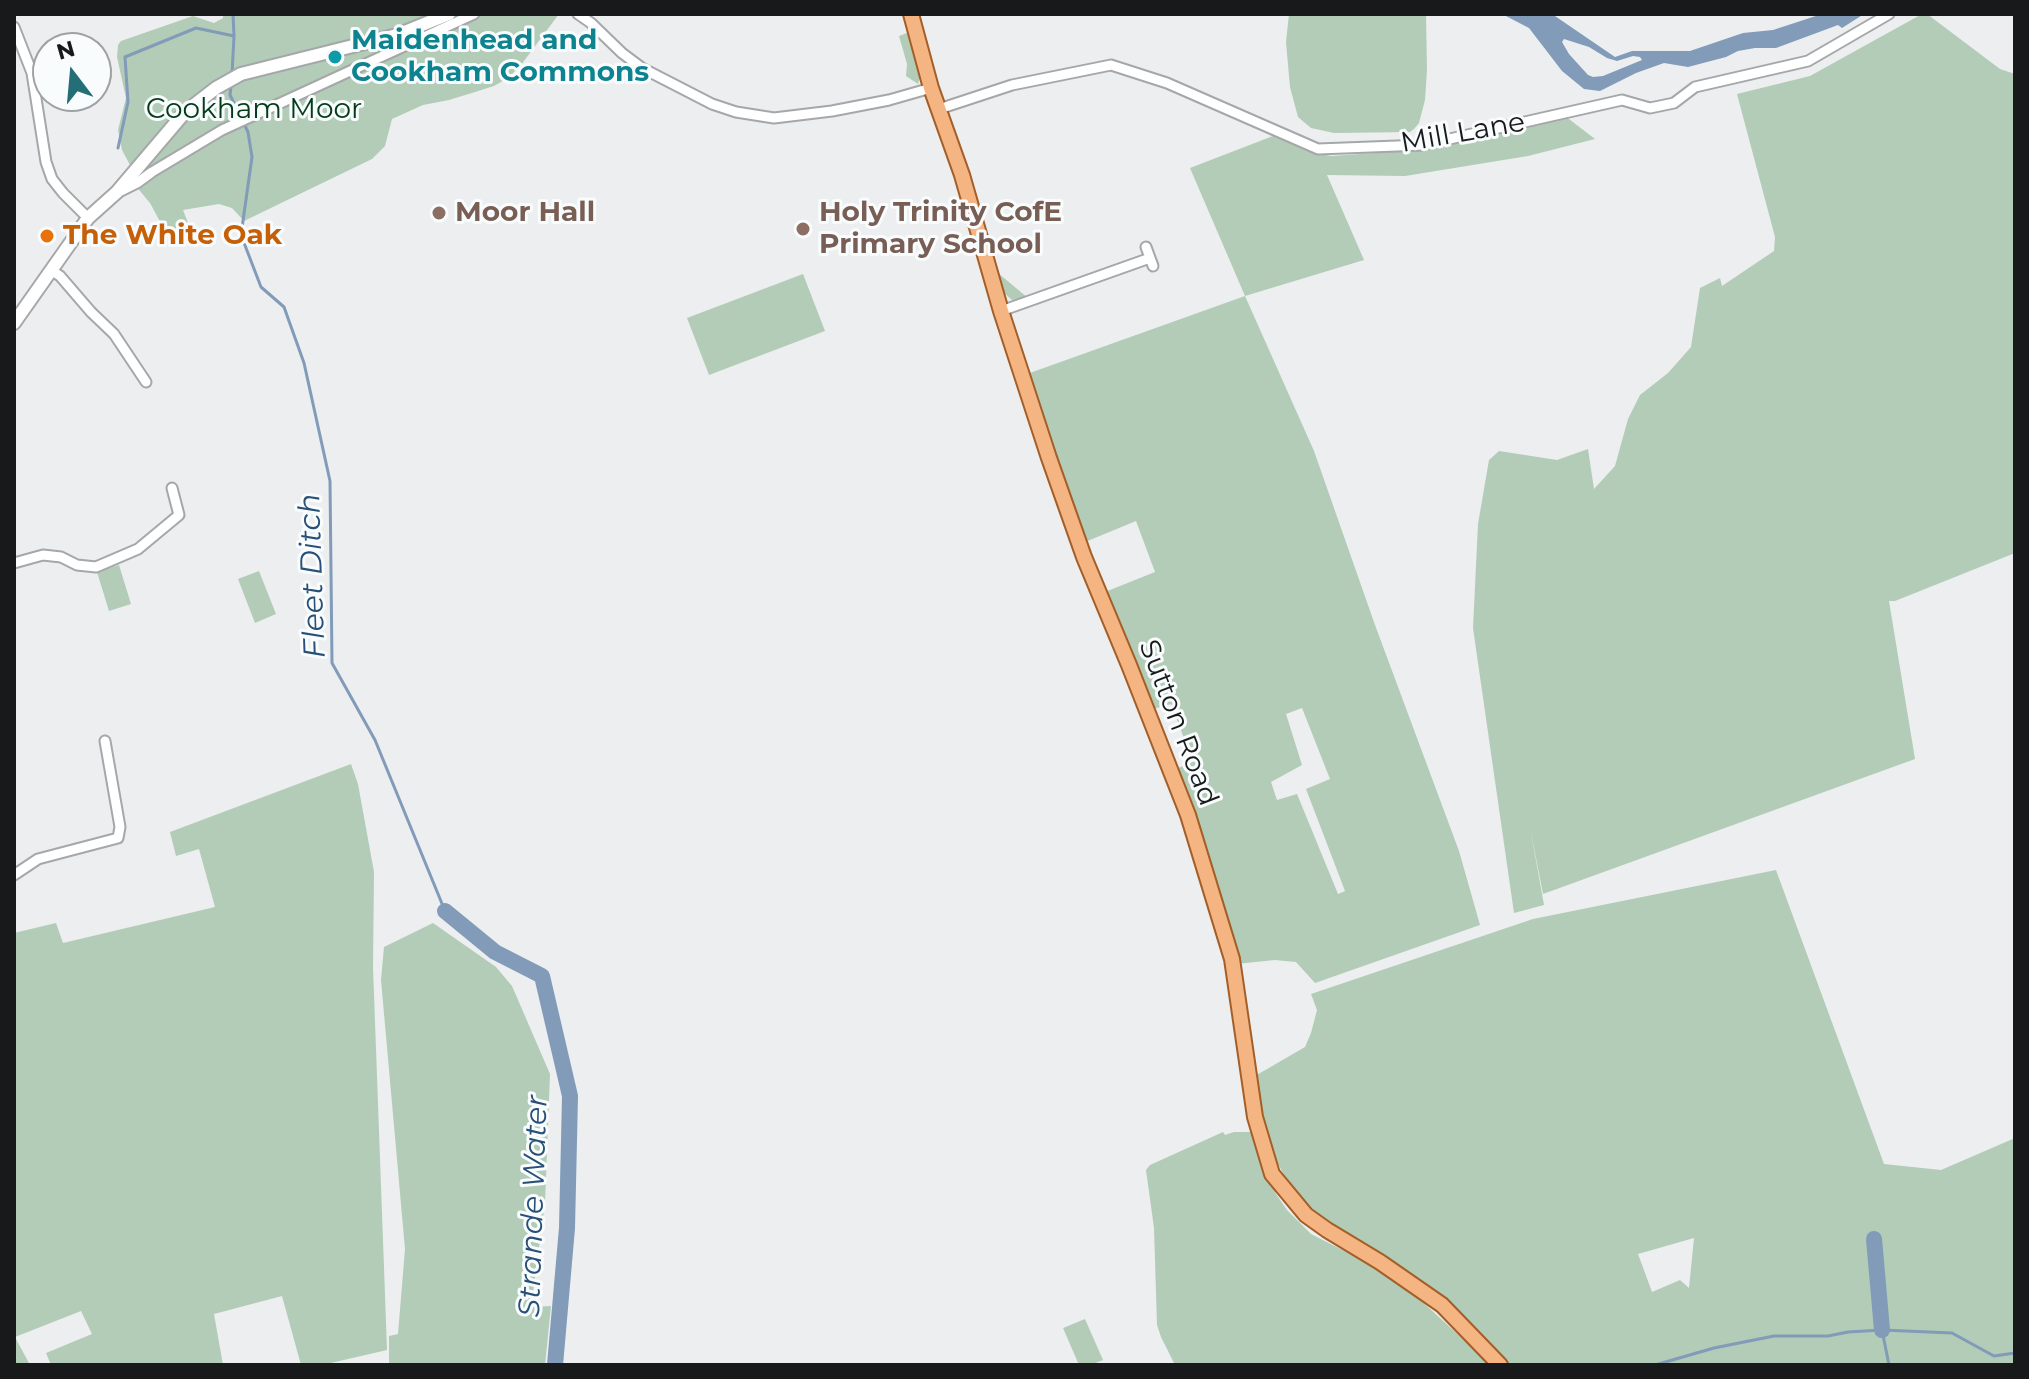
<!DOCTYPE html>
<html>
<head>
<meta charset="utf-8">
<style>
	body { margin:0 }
	#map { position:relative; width:2029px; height:1379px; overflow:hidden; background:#eceef0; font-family:Montserrat,sans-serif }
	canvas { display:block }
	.frame { position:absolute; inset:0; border:16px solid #18191a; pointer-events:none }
	.north { position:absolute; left:32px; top:32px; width:80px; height:80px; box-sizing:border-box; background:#f9fcfd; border:2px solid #9fa1a2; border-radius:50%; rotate:344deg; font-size:22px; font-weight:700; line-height:32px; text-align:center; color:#18191a }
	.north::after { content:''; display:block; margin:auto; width:28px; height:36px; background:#246e77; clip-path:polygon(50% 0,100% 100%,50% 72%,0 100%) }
</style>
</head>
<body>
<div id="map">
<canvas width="2029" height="1379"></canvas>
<div class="frame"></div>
<div class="north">N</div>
</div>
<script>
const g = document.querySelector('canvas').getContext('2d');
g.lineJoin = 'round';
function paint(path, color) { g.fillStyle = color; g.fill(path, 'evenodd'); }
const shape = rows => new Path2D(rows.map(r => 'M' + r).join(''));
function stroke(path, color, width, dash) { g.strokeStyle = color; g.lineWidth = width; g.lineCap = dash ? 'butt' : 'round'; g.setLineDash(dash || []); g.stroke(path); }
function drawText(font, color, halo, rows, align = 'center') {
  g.font = font + ' Montserrat,sans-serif'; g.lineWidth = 6; g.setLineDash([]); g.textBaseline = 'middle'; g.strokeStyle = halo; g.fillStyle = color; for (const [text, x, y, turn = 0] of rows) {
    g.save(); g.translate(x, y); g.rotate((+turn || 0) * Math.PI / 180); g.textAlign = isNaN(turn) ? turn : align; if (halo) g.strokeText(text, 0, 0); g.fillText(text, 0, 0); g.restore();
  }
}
paint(shape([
	[223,14,559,14,521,65,508,78,494,86,475,92,449,100,423,105,392,119,385,146,372,159,244,221,232,208,219,204,183,210,188,223,170,232,165,231,150,203,125,173,130,165,122,150,118,130,126,98,117,57,118,45,121,41,193,16,214,23,223,18],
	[1289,14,1426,14,1427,70,1425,100,1419,123,1414,129,1410,132,1334,133,1311,128,1298,117,1290,87,1286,42],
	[1922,14,1927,14,2000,69,2015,74,2015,553,1895,601,1889,601,1915,759,1543,894,1530,827,1544,905,1514,913,1473,628,1478,524,1489,460,1499,451,1557,460,1588,449,1594,489,1615,466,1628,419,1640,395,1668,373,1691,347,1700,288,1720,278,1722,286,1774,251,1775,237,1737,94,1810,76],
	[907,33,920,78,918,84,906,76,907,64,899,36],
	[1565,116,1595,139,1528,156,1405,176,1327,175,1364,260,1245,296,1314,451,1375,625,1459,851,1480,925,1315,983,1296,962,1275,960,1236,964,1178,768,1193,762,1171,704,1153,709,1105,592,1155,572,1136,521,1085,542,1027,374,1245,296,1190,168,1273,136,1310,152,1331,156,1419,150],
	[1302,708,1330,779,1306,789,1345,891,1338,894,1297,794,1277,800,1271,782,1302,765,1286,714],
	[998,273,1028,298,1012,300,1002,291],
	[803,274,825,331,709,375,687,318],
	[119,565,131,604,109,611,97,572],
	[259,571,276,614,255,623,238,579],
	[351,764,358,784,374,872,373,967,387,1350,322,1365,301,1365,282,1296,214,1314,223,1365,51,1365,46,1353,92,1334,81,1311,15,1337,30,1365,14,1365,14,933,56,923,63,943,215,907,199,849,176,856,170,832],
	[1776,870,1884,1164,1941,1170,2015,1138,2015,1365,1175,1365,1161,1337,1157,1325,1154,1228,1146,1170,1150,1165,1223,1132,1225,1135,1234,1132,1252,1132,1269,1179,1276,1194,1287,1210,1311,1234,1376,1267,1405,1286,1464,1340,1483,1340,1445,1299,1420,1280,1311,1211,1292,1188,1272,1154,1261,1115,1255,1076,1305,1047,1311,1033,1317,1010,1311,994,1533,919],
	[1694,1238,1689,1288,1680,1280,1652,1292,1638,1254],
	[433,923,496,967,512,986,550,1074,545,1203,531,1307,551,1306,545,1365,389,1365,389,1336,398,1334,405,1249,381,980,384,947],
	[1085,1319,1103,1360,1091,1365,1079,1365,1063,1328]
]), '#b2ccb7');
paint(shape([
	[1502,14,1552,14,1615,57,1632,51,1690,51,1743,33,1773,30,1822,14,1864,14,1842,28,1838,25,1776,48,1755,48,1738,51,1726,57,1688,67,1664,63,1636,73,1600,91,1584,89,1562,71,1529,28],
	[1564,39,1589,47,1607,58,1617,61,1633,56,1640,57,1642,60,1603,76,1593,77,1588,75,1569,54,1562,42]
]), '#819bb8');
stroke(shape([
	[232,74,234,36,233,14],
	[231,86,230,95,248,132,252,157,241,235,261,287,284,307,304,363,330,481,332,663,375,740,445,911],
	[118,148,128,102,125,57,196,28,234,36],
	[1882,1330,1889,1365],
	[1655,1365,1714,1348,1774,1336,1828,1336,1848,1332,1882,1330,1952,1333,1994,1356,2015,1353]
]), '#819bb8', 3);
stroke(shape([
	[445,911,495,952,542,976,570,1096,567,1228,555,1365],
	[1874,1239,1882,1330]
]), '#819bb8', 16);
const street = shape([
	[578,14,591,23,622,53,642,68,712,104,736,112,774,118,832,111,889,100,931,88],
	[14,27,32,73,46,162,52,179,63,193,88,218],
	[939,109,1012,85,1111,65,1167,83,1318,149,1423,145,1622,100,1650,108,1674,103,1695,87,1808,61,1889,14],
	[121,191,137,183,152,172,222,130,474,14],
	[1146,247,1153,266],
	[51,270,60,276,91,312,114,334,146,382],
	[1001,311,1150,258],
	[14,563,43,555,61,557,77,565,96,567,138,549,179,515,172,488],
	[14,875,38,859,118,838,120,827,105,741]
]);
const secondary = shape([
	[14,323,88,218,117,192,185,112,216,88,241,74,397,35,449,14]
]);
const primary = shape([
	[911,14,931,88,962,175,1001,311,1049,458,1084,557,1129,665,1188,815,1232,959,1255,1117,1272,1174,1306,1215,1327,1230,1380,1262,1442,1305,1500,1365]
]);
stroke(street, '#a5a7a9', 13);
stroke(secondary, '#a5a7a9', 16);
stroke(primary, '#a45e28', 18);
stroke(street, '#fff', 9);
stroke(secondary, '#fff', 12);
stroke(primary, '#f5b582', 14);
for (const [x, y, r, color] of [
	[335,57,8,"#0f9aa8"],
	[439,213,8,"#8d6e63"],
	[803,229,8,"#8d6e63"],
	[47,236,8,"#e8710a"]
]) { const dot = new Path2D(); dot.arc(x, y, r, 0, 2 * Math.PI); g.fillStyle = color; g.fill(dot); stroke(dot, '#f9fcfd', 3); }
drawText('bold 28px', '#0d838f', '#f9fcfd', [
	["Maidenhead and",351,41],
	["Cookham Commons",351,73]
], 'left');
drawText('28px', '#033c19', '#f9fcfd', [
	["Cookham Moor",254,110]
]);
drawText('28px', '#18191a', '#f9fcfd', [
	["Mill Lane",1463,133,-10],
	["Sutton Road",1178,723,69]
]);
drawText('bold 28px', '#785e54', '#f9fcfd', [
	["Moor Hall",455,213],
	["Holy Trinity CofE",819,213],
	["Primary School",819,245]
], 'left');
drawText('bold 28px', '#c56008', '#f9fcfd', [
	["The White Oak",63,236]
], 'left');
drawText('italic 30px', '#274f77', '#f9fcfd', [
	["Fleet Ditch",313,576,-92],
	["Strande Water",534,1206,-88]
]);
</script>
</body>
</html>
